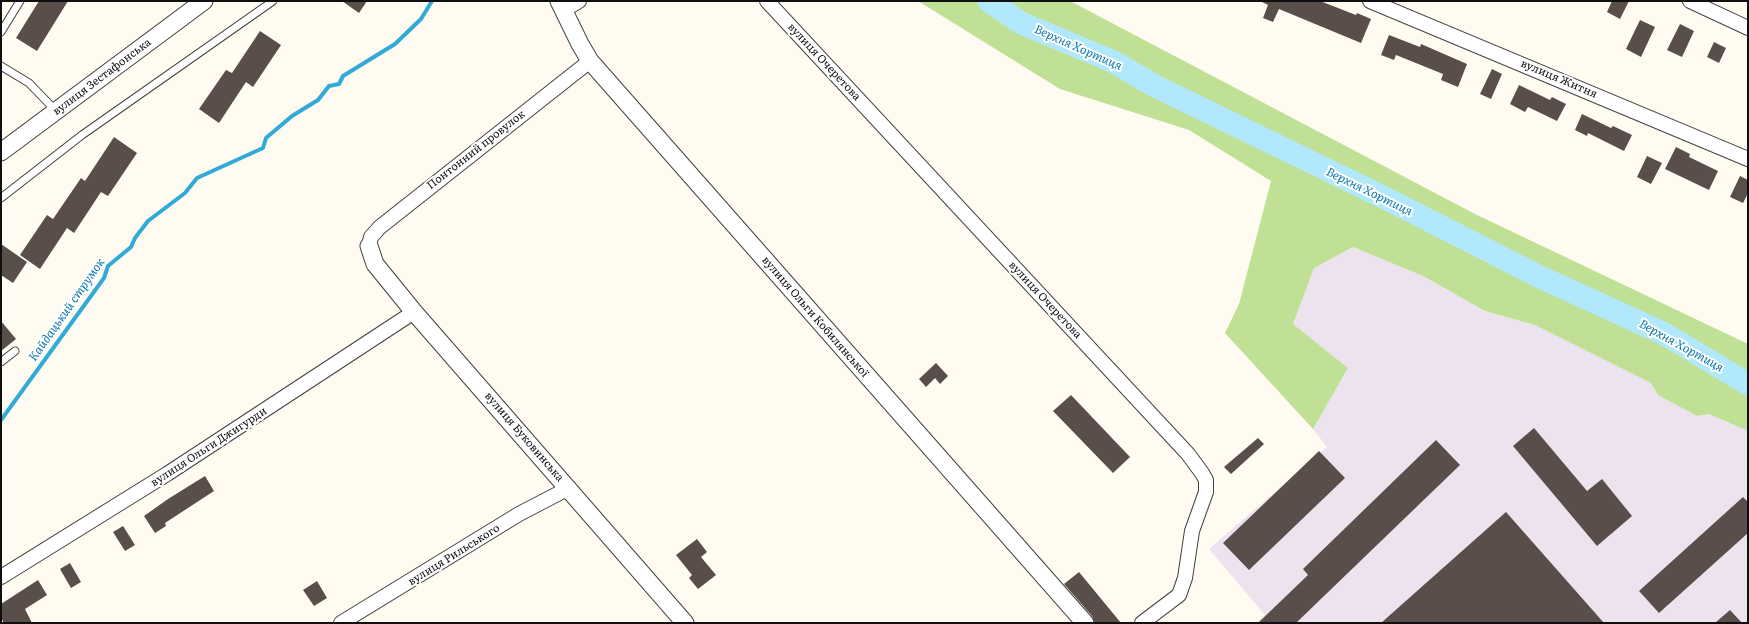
<!DOCTYPE html>
<html>
<head>
<meta charset="utf-8">
<style>
	body { margin:0 }
	#map { position:relative; width:1749px; height:624px; overflow:hidden; background:#fffbf1; font-family:Literata,serif }
	canvas { display:block }
	.frame { position:absolute; inset:0; border:2px solid #0f0f0f; pointer-events:none }
</style>
</head>
<body>
<div id="map">
<canvas width="1749" height="624"></canvas>
<div class="frame"></div>
</div>
<script>
const g = document.querySelector('canvas').getContext('2d');
g.lineJoin = 'round';
function paint(path, color) { g.fillStyle = color; g.fill(path, 'evenodd'); }
const shape = rows => new Path2D(rows.map(r => 'M' + r).join(''));
function stroke(path, color, width, dash) { g.strokeStyle = color; g.lineWidth = width; g.lineCap = dash ? 'butt' : 'round'; g.setLineDash(dash || []); g.stroke(path); }
function drawText(font, color, halo, rows, align = 'center') {
  g.font = font + ' Literata,serif'; g.lineWidth = 4; g.setLineDash([]); g.textBaseline = 'middle'; g.strokeStyle = halo; g.fillStyle = color; for (const [text, x, y, turn = 0] of rows) {
    g.save(); g.translate(x, y); g.rotate((+turn || 0) * Math.PI / 180); g.textAlign = isNaN(turn) ? turn : align; if (halo) g.strokeText(text, 0, 0); g.fillText(text, 0, 0); g.restore();
  }
}
paint(shape([
	[1353,247,1423,276,1485,311,1535,325,1651,383,1658,395,1697,416,1709,414,1748,431,1748,623,1256,623,1265,615,1209,549,1327,447,1313,429,1348,368,1293,324,1314,268]
]), '#ece3ee');
paint(shape([
	[918,1,1070,1,1475,214,1748,344,1748,431,1709,414,1697,416,1658,395,1651,383,1535,325,1485,311,1423,276,1353,247,1314,268,1293,324,1348,368,1313,429,1225,333,1239,304,1271,181,1189,130,1060,89]
]), '#bfe095');
stroke(shape([
	[1,420,104,278,108,266,131,247,135,238,148,221,185,193,197,178,263,148,266,138,292,116,318,100,329,86,339,84,343,76,395,44,421,19,432,1]
]), '#32aad8', 4);
stroke(shape([
	[989,1,1021,23,1114,62,1153,85,1387,199,1540,277,1663,333,1748,384]
]), '#b1e8fb', 23);
paint(shape([
	[39,1,68,1,37,51,16,38],
	[342,1,367,1,359,13],
	[1260,1,1320,1,1356,15,1357,13,1371,19,1361,43,1279,9,1273,22,1263,18,1268,5],
	[1612,1,1629,1,1620,19,1607,12],
	[1640,20,1655,27,1641,57,1626,49],
	[1680,24,1694,31,1682,57,1667,50],
	[260,31,281,45,253,87,246,82,219,123,199,109,226,70,232,73],
	[1389,35,1420,47,1421,44,1467,64,1458,87,1441,80,1443,74,1396,55,1394,60,1381,55],
	[1714,42,1726,48,1719,63,1707,57],
	[1492,69,1502,74,1491,99,1480,94],
	[1519,85,1550,100,1552,97,1566,104,1557,121,1528,107,1525,112,1510,104],
	[1582,114,1611,128,1613,126,1632,135,1624,151,1588,133,1587,136,1575,130],
	[114,137,137,153,108,196,101,192,74,233,67,228,40,269,20,255,47,215,53,219,81,178,85,181],
	[1676,147,1690,154,1689,157,1718,171,1709,190,1665,169],
	[1647,156,1662,163,1651,184,1637,177],
	[1740,176,1748,180,1748,193,1743,203,1730,197],
	[1,244,27,262,13,283,1,275],
	[1,321,16,339,1,351],
	[936,363,948,376,940,384,935,378,926,387,919,379],
	[1071,395,1130,457,1113,473,1053,411],
	[1534,428,1587,491,1602,479,1632,516,1597,546,1513,446],
	[1258,438,1264,444,1231,474,1224,467],
	[1436,440,1460,465,1296,623,1258,623,1308,575,1303,569],
	[1319,451,1345,478,1249,570,1223,543],
	[205,476,214,491,165,523,166,526,155,533,144,516,168,499],
	[1743,497,1748,502,1748,533,1659,613,1639,591],
	[1506,512,1604,623,1381,623],
	[123,526,135,545,125,551,113,532],
	[697,539,707,552,701,557,716,575,698,589,689,578,692,575,676,555],
	[70,563,81,582,71,588,60,569],
	[1079,572,1121,623,1095,623,1092,616,1064,584],
	[38,580,47,595,25,609,32,623,4,623,1,618,1,604],
	[317,581,327,598,314,606,303,590],
	[1730,610,1742,623,1715,623]
]), '#594e4a');
const service = shape([
	[1,32,20,1],
	[1,66,29,83,56,111],
	[1,198,82,135,273,1],
	[1,362,15,351]
]);
const minor = shape([
	[767,1,1188,454,1202,473,1206,480,1206,492,1192,531,1185,578,1179,595,1142,623],
	[1370,1,1748,159],
	[1690,1,1748,28],
	[564,10,579,1],
	[369,246,371,237,380,227,590,61],
	[1,577,167,474,414,312],
	[341,623,519,514,569,488]
]);
const tertiary = shape([
	[559,1,580,44,590,61,1085,623],
	[1,152,204,1],
	[369,246,375,264,414,312,685,623]
]);
stroke(service, '#424242', 9);
stroke(minor, '#424242', 16);
stroke(tertiary, '#424242', 19);
stroke(service, '#fff', 7);
stroke(minor, '#fff', 14);
stroke(tertiary, '#fff', 17);
drawText('11px', '#0f0f0f', '#fff', [
	["вулиця Очеретова",824,62,47],
	["вулиця Зестафонська",102,77,-37],
	["вулиця Житня",1559,79,23],
	["Понтонний провулок",476,150,-38],
	["вулиця Очеретова",1045,300,47],
	["вулиця Ольги Кобилянської",815,317,49],
	["вулиця Буковинська",524,437,49],
	["вулиця Ольги Джигурди",209,447,-33],
	["вулиця Рильського",454,555,-32]
]);
drawText('italic 12px', '#0d7aac', '#fff', [
	["Верхня Хортиця",1078,48,24],
	["Верхня Хортиця",1369,192,26],
	["Кайдацький струмок",67,310,-55],
	["Верхня Хортиця",1681,346,29]
]);
</script>
</body>
</html>
